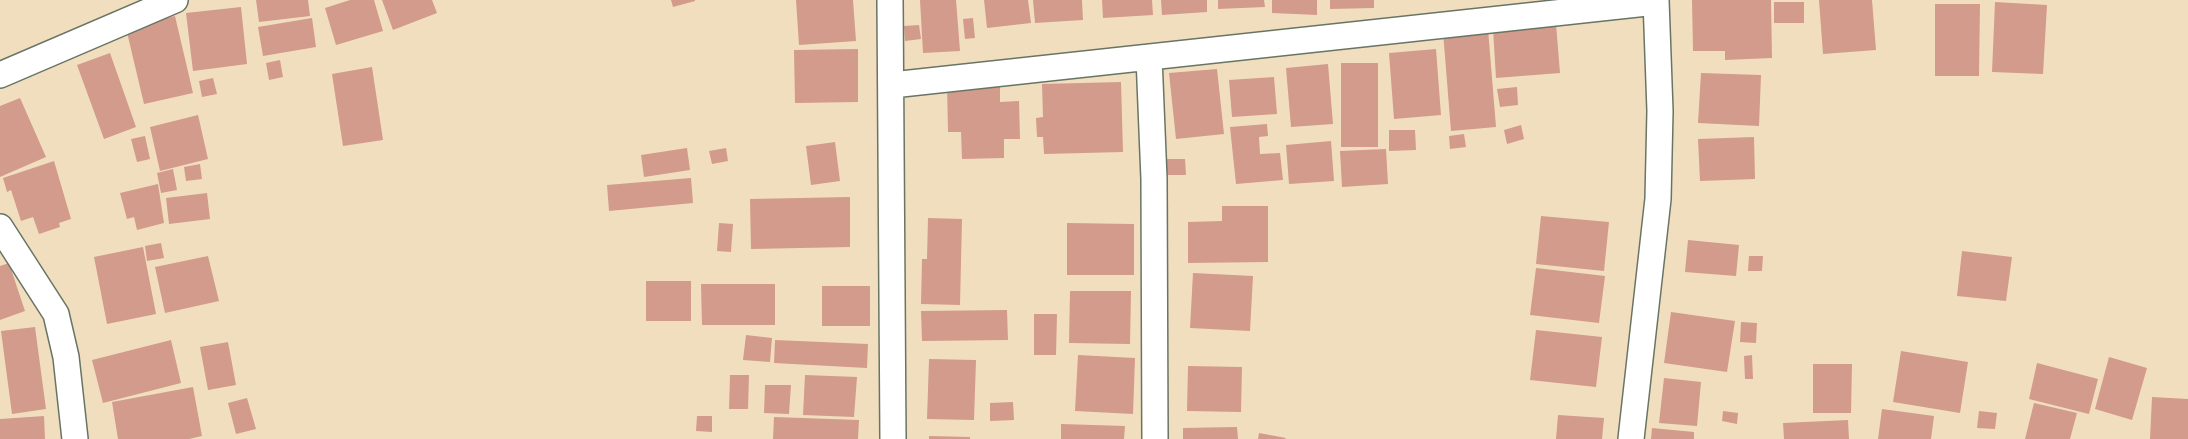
<!DOCTYPE html>
<html>
<head>
<meta charset="utf-8">
<style>
	body { margin:0 }
	canvas { display:block; background:#f1debe }
</style>
</head>
<body>
<canvas width="2188" height="439"></canvas>
<script>
const g = document.querySelector('canvas').getContext('2d');
g.lineJoin = 'round';
function paint(path, color) { g.fillStyle = color; g.fill(path, 'evenodd'); }
const shape = rows => new Path2D(rows.map(r => 'M' + r).join(''));
function stroke(path, color, width, dash) { g.strokeStyle = color; g.lineWidth = width; g.lineCap = dash ? 'butt' : 'round'; g.setLineDash(dash || []); g.stroke(path); }
paint(shape([
	[256,0,308,0,310,16,259,22],
	[350,0,374,0,383,31,336,45,325,8],
	[382,0,432,0,437,13,393,30],
	[671,0,695,0,695,1,673,7],
	[796,0,853,0,856,41,799,45],
	[920,0,956,0,960,51,923,53],
	[984,0,1028,0,1031,23,987,28],
	[1033,0,1082,0,1083,20,1035,23],
	[1102,0,1152,0,1153,15,1103,18],
	[1161,0,1207,0,1207,12,1162,15],
	[1218,0,1264,0,1265,7,1218,9],
	[1272,0,1317,0,1317,15,1272,13],
	[1330,0,1374,0,1374,8,1330,9],
	[1692,0,1771,0,1772,58,1725,60,1725,51,1693,51],
	[1819,0,1872,0,1876,50,1823,54],
	[1774,2,1804,2,1804,23,1774,23],
	[1995,2,2047,5,2043,74,1992,72],
	[1935,4,1980,4,1979,76,1935,76],
	[241,7,247,64,193,71,186,13],
	[175,16,193,93,144,104,126,28],
	[312,18,316,47,263,56,258,27],
	[973,18,975,38,965,39,963,19],
	[1556,24,1560,73,1496,78,1493,29],
	[919,25,921,39,905,41,904,26],
	[1488,29,1496,127,1451,131,1443,32],
	[858,49,858,102,795,103,794,50],
	[1436,49,1441,115,1394,119,1389,53],
	[110,53,136,127,104,139,77,65],
	[280,60,283,77,269,80,266,63],
	[1341,63,1378,63,1378,147,1341,147],
	[1328,64,1333,124,1291,127,1286,68],
	[372,67,383,140,343,146,332,74],
	[1217,69,1224,134,1176,139,1169,73],
	[1701,73,1761,75,1759,126,1698,123],
	[1274,77,1277,114,1232,117,1229,80],
	[213,78,217,94,202,97,199,81],
	[1121,82,1123,152,1044,154,1043,137,1037,137,1036,118,1043,117,1042,84],
	[1000,83,1000,102,1019,101,1020,139,1004,139,1004,158,962,159,961,132,948,132,947,84],
	[1517,87,1518,105,1500,107,1497,89],
	[20,98,46,157,0,177,0,106],
	[198,115,208,159,160,171,150,127],
	[1267,124,1268,136,1259,137,1260,154,1280,153,1283,180,1236,184,1230,127],
	[1521,125,1524,139,1507,144,1504,130],
	[1389,130,1415,130,1416,150,1389,151],
	[1464,134,1466,147,1450,149,1449,136],
	[145,136,150,159,137,162,131,139],
	[1754,137,1755,179,1700,181,1698,139],
	[1331,141,1334,181,1289,184,1286,145],
	[835,142,840,181,811,185,806,146],
	[687,148,690,170,644,177,641,155],
	[726,148,728,161,712,164,709,151],
	[1386,149,1388,184,1342,187,1340,151],
	[1167,159,1185,159,1186,175,1167,175],
	[54,161,71,219,59,223,60,227,39,234,33,217,21,221,11,190,7,192,3,178],
	[200,164,202,179,186,181,184,167],
	[173,169,177,190,161,193,157,173],
	[691,178,693,203,609,211,607,185],
	[158,184,164,223,137,230,134,217,127,219,120,193],
	[207,193,210,219,169,224,166,198],
	[850,197,850,247,751,249,750,199],
	[1222,206,1268,206,1268,262,1188,263,1188,222,1222,221],
	[1541,216,1609,222,1604,271,1536,264],
	[928,218,962,219,960,305,921,304,922,259,927,259],
	[719,223,733,224,731,252,717,251],
	[1067,223,1134,224,1134,275,1067,275],
	[1688,240,1739,245,1736,276,1685,272],
	[161,243,164,258,147,261,145,246],
	[143,247,156,314,107,324,94,257],
	[1962,251,2012,257,2006,301,1957,296],
	[208,256,219,301,165,313,155,267],
	[1749,256,1763,256,1762,271,1748,271],
	[9,263,25,311,0,320,0,266],
	[1536,268,1605,276,1599,323,1530,315],
	[1193,273,1253,276,1250,331,1190,328],
	[646,281,691,281,691,321,646,321],
	[701,284,775,284,775,325,702,325],
	[822,286,870,286,870,326,822,326],
	[1070,291,1131,291,1130,344,1069,343],
	[1007,310,1008,340,922,341,921,311],
	[1671,312,1735,321,1727,372,1664,363],
	[1034,314,1057,314,1056,355,1034,355],
	[1741,322,1757,323,1756,343,1740,342],
	[35,327,46,409,12,414,1,331],
	[1536,330,1602,337,1596,387,1530,380],
	[746,335,772,338,770,362,743,360],
	[171,340,181,383,103,403,92,360],
	[775,340,868,344,867,368,774,363],
	[228,342,236,385,208,390,200,347],
	[1901,351,1968,362,1960,413,1893,402],
	[1078,355,1135,358,1133,414,1075,411],
	[1752,355,1753,379,1745,379,1744,356],
	[2109,357,2147,368,2132,420,2095,409],
	[929,359,976,360,974,420,927,419],
	[2037,363,2098,379,2089,414,2029,399],
	[1813,364,1852,364,1851,413,1813,413],
	[1188,366,1242,367,1241,412,1187,411],
	[730,375,749,375,748,409,729,409],
	[805,375,857,377,854,417,803,415],
	[1664,378,1701,382,1697,426,1659,423],
	[765,385,791,385,789,414,764,413],
	[193,387,202,436,189,439,118,439,112,402],
	[2152,397,2188,399,2188,439,2150,439],
	[247,398,256,429,236,434,228,403],
	[1013,402,1014,420,990,421,990,403],
	[2034,403,2077,413,2070,439,2025,439],
	[1882,409,1934,416,1931,439,1878,439],
	[1723,411,1738,413,1737,424,1722,421],
	[1979,411,1997,413,1995,429,1977,428],
	[1558,415,1604,418,1602,439,1556,439],
	[44,416,45,439,0,439,0,419],
	[697,416,712,416,712,432,696,431],
	[774,417,859,420,858,439,773,439],
	[1848,420,1849,439,1784,439,1783,423],
	[1061,424,1125,426,1124,439,1061,439],
	[1237,427,1238,439,1183,439,1183,428],
	[1652,428,1694,432,1694,439,1651,439],
	[1259,433,1286,438,1285,439,1258,439],
	[929,436,970,437,970,439,929,439]
]), '#d39b8b');
const street = shape([
	[890,0,893,439],
	[1149,57,1154,179,1155,439],
	[0,75,175,0],
	[892,85,1656,2],
	[0,227,56,314,66,357,75,439],
	[1631,439,1658,199,1660,111,1656,0]
]);
stroke(street, '#687564', 28);
stroke(street, '#fff', 25);
</script>
</body>
</html>
